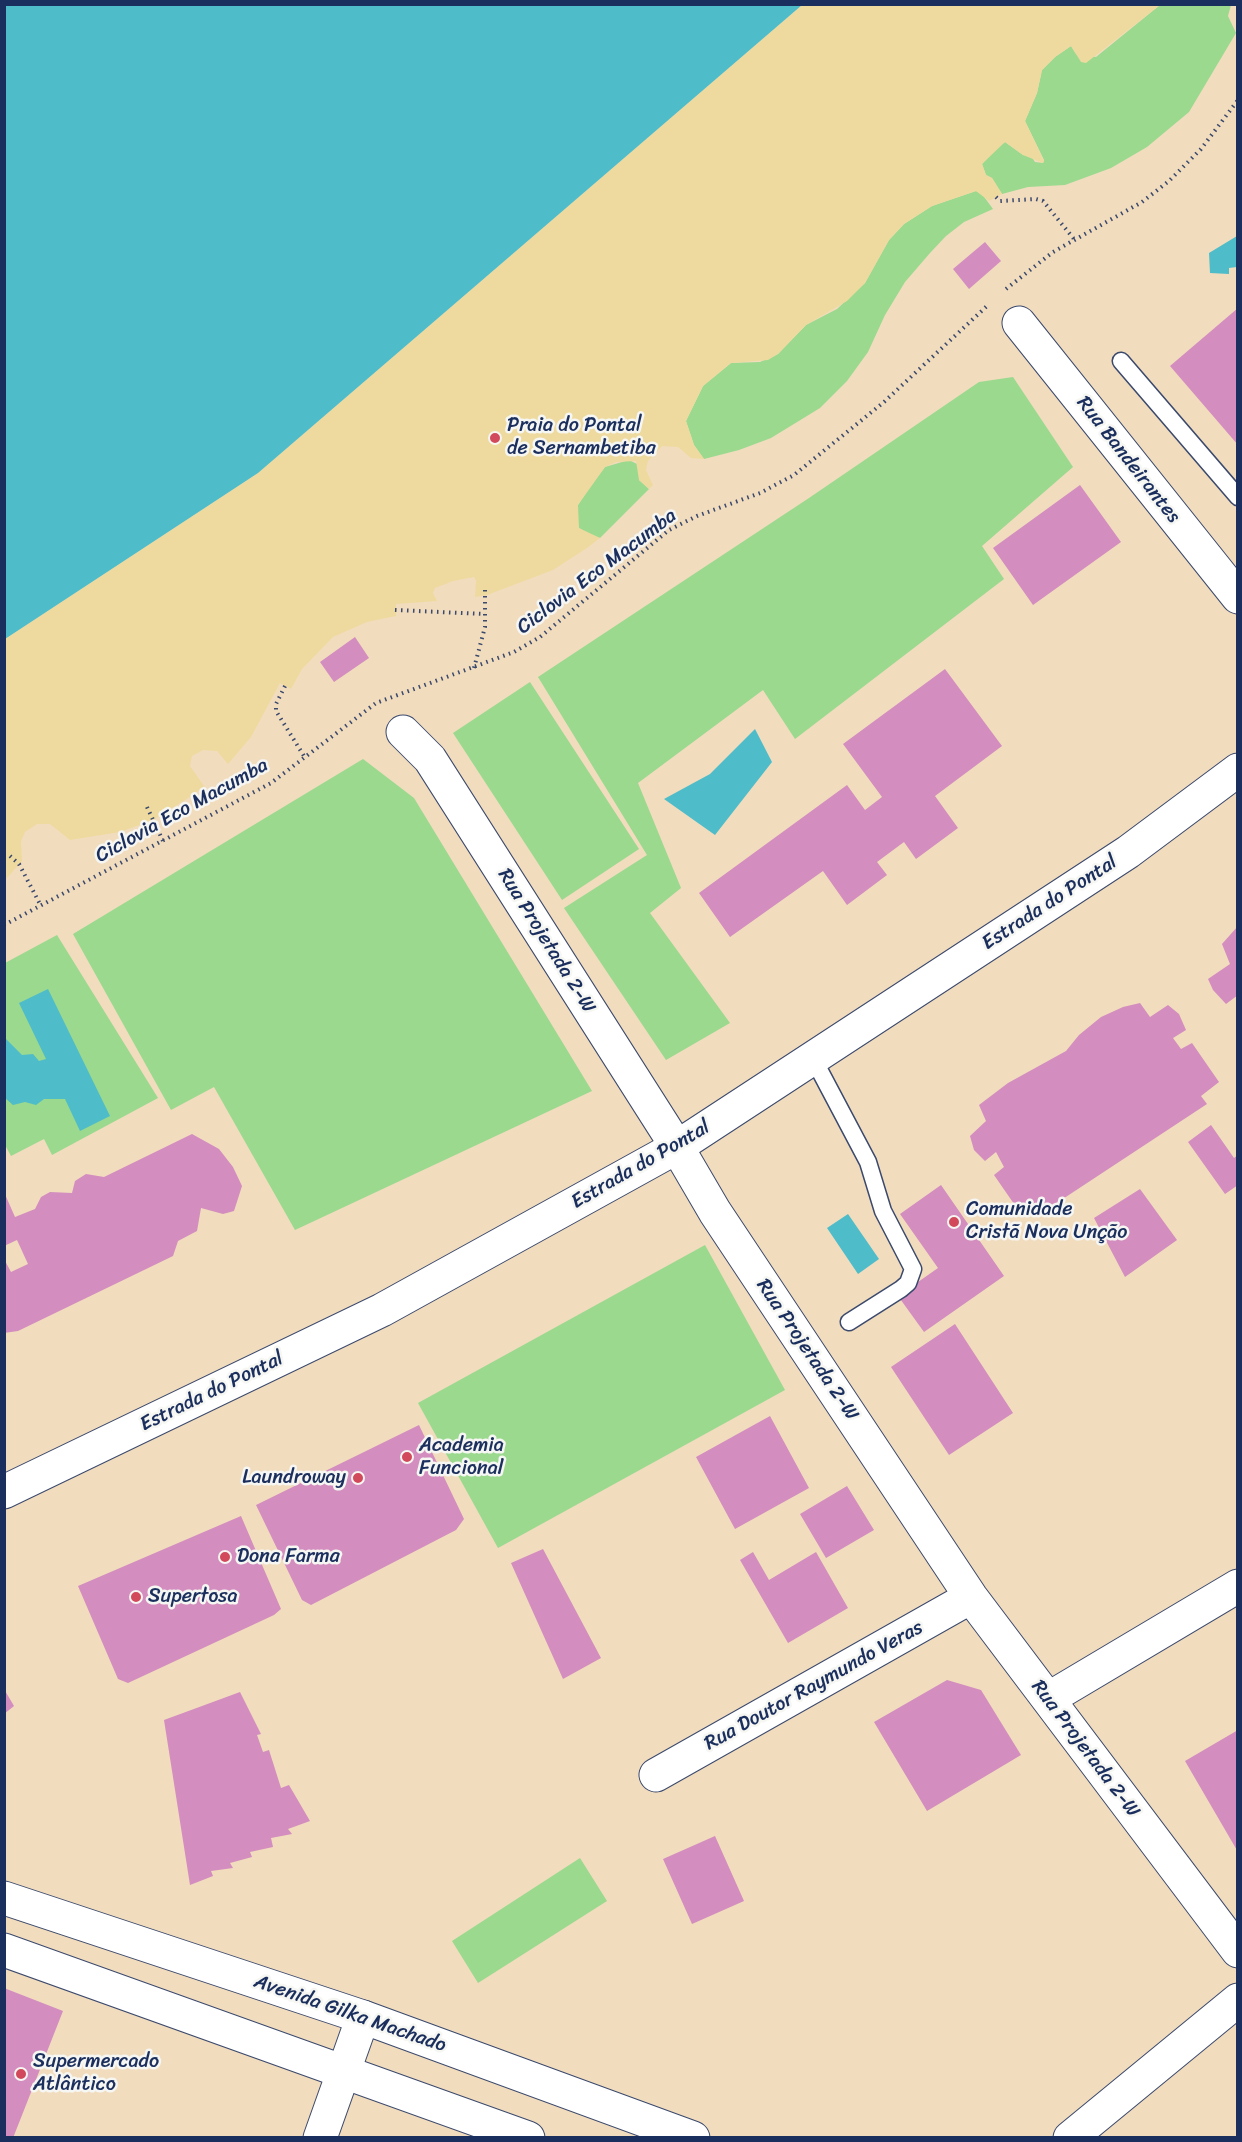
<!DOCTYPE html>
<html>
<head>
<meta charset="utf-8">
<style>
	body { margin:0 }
	#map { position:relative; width:1242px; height:2142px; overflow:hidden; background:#f1dcbe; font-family:Sriracha,sans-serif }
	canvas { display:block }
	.frame { position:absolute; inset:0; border:6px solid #1b2f5e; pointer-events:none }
</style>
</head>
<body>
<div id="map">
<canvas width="1242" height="2142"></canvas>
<div class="frame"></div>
</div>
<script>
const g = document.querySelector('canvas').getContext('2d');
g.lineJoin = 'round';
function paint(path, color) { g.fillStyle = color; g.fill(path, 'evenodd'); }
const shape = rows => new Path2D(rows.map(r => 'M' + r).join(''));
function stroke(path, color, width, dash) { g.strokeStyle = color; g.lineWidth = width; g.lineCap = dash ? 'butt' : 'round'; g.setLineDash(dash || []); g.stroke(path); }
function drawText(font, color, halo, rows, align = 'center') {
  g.font = font + ' Sriracha,sans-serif'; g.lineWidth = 5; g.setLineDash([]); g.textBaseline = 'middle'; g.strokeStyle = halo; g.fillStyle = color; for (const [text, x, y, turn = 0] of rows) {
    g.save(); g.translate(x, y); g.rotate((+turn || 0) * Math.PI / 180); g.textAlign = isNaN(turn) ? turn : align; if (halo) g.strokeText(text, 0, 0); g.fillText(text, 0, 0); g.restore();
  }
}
paint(shape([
	[1160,5,1231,5,1228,16,1236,33,1189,112,1147,147,1111,168,1065,185,1028,187,1002,194,992,178,986,175,982,164,996,148,1005,142,1023,155,1031,156,1035,162,1043,163,1044,160,1025,121,1037,93,1042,70,1055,57,1071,46,1076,54,1096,57],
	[976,191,982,194,993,209,964,222,946,236,930,253,905,282,885,315,868,352,847,381,820,408,771,438,739,450,704,459,694,445,686,421,703,386,731,363,760,362,778,354,806,325,837,309,865,283,889,240,904,224,932,206],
	[1013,377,1073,467,982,546,1004,579,795,739,763,690,638,783,681,888,650,913,730,1023,666,1060,564,908,647,855,538,677,809,498,979,382],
	[629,460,639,465,639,480,649,489,600,538,584,532,579,528,577,520,578,505,588,489,605,467],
	[530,682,639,849,562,900,453,733],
	[363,759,414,798,592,1091,295,1230,214,1087,171,1110,73,934],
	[57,935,158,1098,52,1155,44,1139,11,1156,5,1145,5,963],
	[705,1245,785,1390,498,1548,418,1403],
	[580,1858,607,1901,478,1983,452,1941]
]), '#9ad98e');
paint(shape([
	[802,5,1160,5,1086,63,1081,62,1071,46,1055,57,1042,70,1037,93,1025,121,1044,161,1043,163,1023,155,1005,142,982,164,986,175,992,178,1002,194,989,201,976,191,932,206,904,224,889,240,865,283,847,301,806,325,778,354,768,360,731,363,703,386,686,421,694,445,704,459,691,458,678,447,662,446,648,461,646,470,653,485,649,489,639,480,636,461,616,462,605,467,578,505,579,528,600,538,587,548,553,570,487,595,475,597,476,581,474,577,453,581,435,588,433,593,437,601,396,604,396,616,367,622,333,637,302,669,291,689,280,683,251,737,228,764,217,751,203,750,192,756,190,766,204,786,193,795,153,820,120,832,70,840,50,824,37,824,25,832,21,841,22,861,5,880,5,639,258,473]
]), '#eeda9e');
paint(shape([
	[5,4,802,4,802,5,258,473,5,639],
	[1237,236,1237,267,1229,268,1229,274,1210,273,1209,253],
	[755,729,772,762,715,835,664,799,710,774],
	[48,989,110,1116,80,1131,65,1099,44,1099,36,1105,25,1102,13,1105,5,1098,5,1038,22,1055,33,1054,39,1061,46,1059,19,1003],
	[848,1214,879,1259,858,1274,827,1228]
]), '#4fbcc9');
paint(shape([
	[985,242,1001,261,969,289,953,269],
	[1238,308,1238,445,1170,366],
	[1080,485,1121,542,1033,605,993,548],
	[355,637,369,658,334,682,320,662],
	[945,669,1002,746,935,796,958,828,916,859,904,842,877,862,887,875,847,905,823,871,730,937,699,893,847,785,865,810,882,797,843,744],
	[1238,926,1238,995,1226,1004,1213,990,1208,979,1230,964,1222,944],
	[1140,1003,1150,1017,1168,1005,1179,1014,1186,1030,1173,1038,1181,1049,1192,1043,1219,1082,1201,1096,1207,1104,1043,1212,1037,1204,1021,1214,994,1175,1004,1167,996,1152,985,1161,974,1150,970,1136,986,1121,979,1105,1008,1083,1066,1051,1079,1035,1101,1017,1123,1007],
	[1211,1125,1234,1158,1238,1155,1238,1185,1225,1194,1188,1142],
	[192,1134,219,1149,233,1167,242,1186,234,1211,223,1214,201,1208,197,1231,178,1241,173,1256,18,1331,4,1333,4,1259,11,1272,28,1264,17,1240,4,1246,4,1192,15,1217,35,1209,41,1197,50,1192,72,1193,75,1181,86,1174,104,1177],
	[941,1185,1004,1276,924,1332,898,1296,938,1268,900,1214],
	[1140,1189,1177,1240,1125,1277,1094,1218],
	[955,1324,1013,1413,949,1455,891,1367],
	[770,1416,809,1488,735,1529,696,1457],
	[419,1425,464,1519,456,1530,311,1605,302,1600,256,1505],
	[847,1486,874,1530,826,1558,800,1514],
	[241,1516,281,1609,274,1615,128,1683,118,1679,78,1586],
	[543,1549,601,1658,563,1679,511,1563],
	[753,1552,769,1580,816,1552,848,1608,788,1643,740,1560],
	[947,1680,981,1690,1021,1755,927,1811,874,1722],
	[4,1689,14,1706,4,1714],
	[240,1692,261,1734,257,1735,263,1752,269,1750,281,1788,289,1785,310,1821,288,1829,292,1834,271,1838,273,1847,250,1852,252,1857,230,1863,233,1868,211,1871,213,1876,190,1885,164,1720],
	[1238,1730,1238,1852,1185,1761],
	[715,1836,744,1901,692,1924,663,1859],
	[4,1988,63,2011,13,2138,4,2138]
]), '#d38dbe');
const service = shape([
	[1121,361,1238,497],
	[813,1058,868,1162,883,1211,913,1269,908,1283,901,1289,849,1322]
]);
const minor = shape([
	[1019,323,1238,597],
	[403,732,430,759,677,1147,715,1212,971,1597,1238,1951],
	[1048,1699,1238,1586],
	[656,1775,971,1597],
	[320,2138,363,2017],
	[1070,2138,1238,2000]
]);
const tertiary = shape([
	[4,1898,363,2017,693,2138],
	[4,1950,528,2138]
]);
const secondary = shape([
	[4,1492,382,1310,677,1147,1128,852,1238,770]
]);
stroke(service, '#3b496c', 19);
stroke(minor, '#3b496c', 35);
stroke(tertiary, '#3b496c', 35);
stroke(secondary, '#3b496c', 35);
stroke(shape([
	[996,197,1000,201,1036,199,1043,201,1074,239],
	[1006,289,1053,252,1142,202,1169,181,1201,149,1238,100],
	[395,610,485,614],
	[474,668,485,627,485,587],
	[285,686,276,704,276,711,304,756],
	[147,807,163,841],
	[10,856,19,864,41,906],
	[4,925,271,783,376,703,514,652,540,637,669,530,697,516,760,493,794,475,884,402,987,306]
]), '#3b496c', 4, [1.5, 4.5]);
stroke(service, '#fff', 16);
stroke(minor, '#fff', 33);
stroke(tertiary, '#fff', 33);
stroke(secondary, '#fff', 33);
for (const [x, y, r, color] of [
	[495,438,6,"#d1495b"],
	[954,1222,6,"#d1495b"],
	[407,1457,6,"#d1495b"],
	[358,1478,6,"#d1495b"],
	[225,1557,6,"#d1495b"],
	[136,1597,6,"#d1495b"],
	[21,2074,6,"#d1495b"]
]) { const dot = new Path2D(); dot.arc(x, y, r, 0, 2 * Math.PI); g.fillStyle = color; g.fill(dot); stroke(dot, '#f6f6f2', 2); }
drawText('20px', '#1b2f5e', '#f6f6f2', [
	["Praia do Pontal",507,426],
	["de Sernambetiba",507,449],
	["Comunidade",966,1210],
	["Cristã Nova Unção",966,1233],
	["Academia",419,1446],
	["Funcional",419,1469],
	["Laundroway",346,1478,"right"],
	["Dona Farma",237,1557],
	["Supertosa",148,1597],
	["Supermercado",33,2062],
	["Atlântico",33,2085]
], 'left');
drawText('20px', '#1b2f5e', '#f6f6f2', [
	["Rua Bandeirantes",1128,460,52],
	["Ciclovia Eco Macumba",597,572,-37],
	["Ciclovia Eco Macumba",182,811,-29],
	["Estrada do Pontal",1050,903,-33],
	["Rua Projetada 2-W",546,941,58],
	["Estrada do Pontal",641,1165,-30],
	["Rua Projetada 2-W",807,1350,56],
	["Estrada do Pontal",212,1392,-26],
	["Rua Doutor Raymundo Veras",814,1686,-29],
	["Rua Projetada 2-W",1085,1749,53],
	["Avenida Gilka Machado",350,2014,19]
]);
</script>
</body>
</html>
